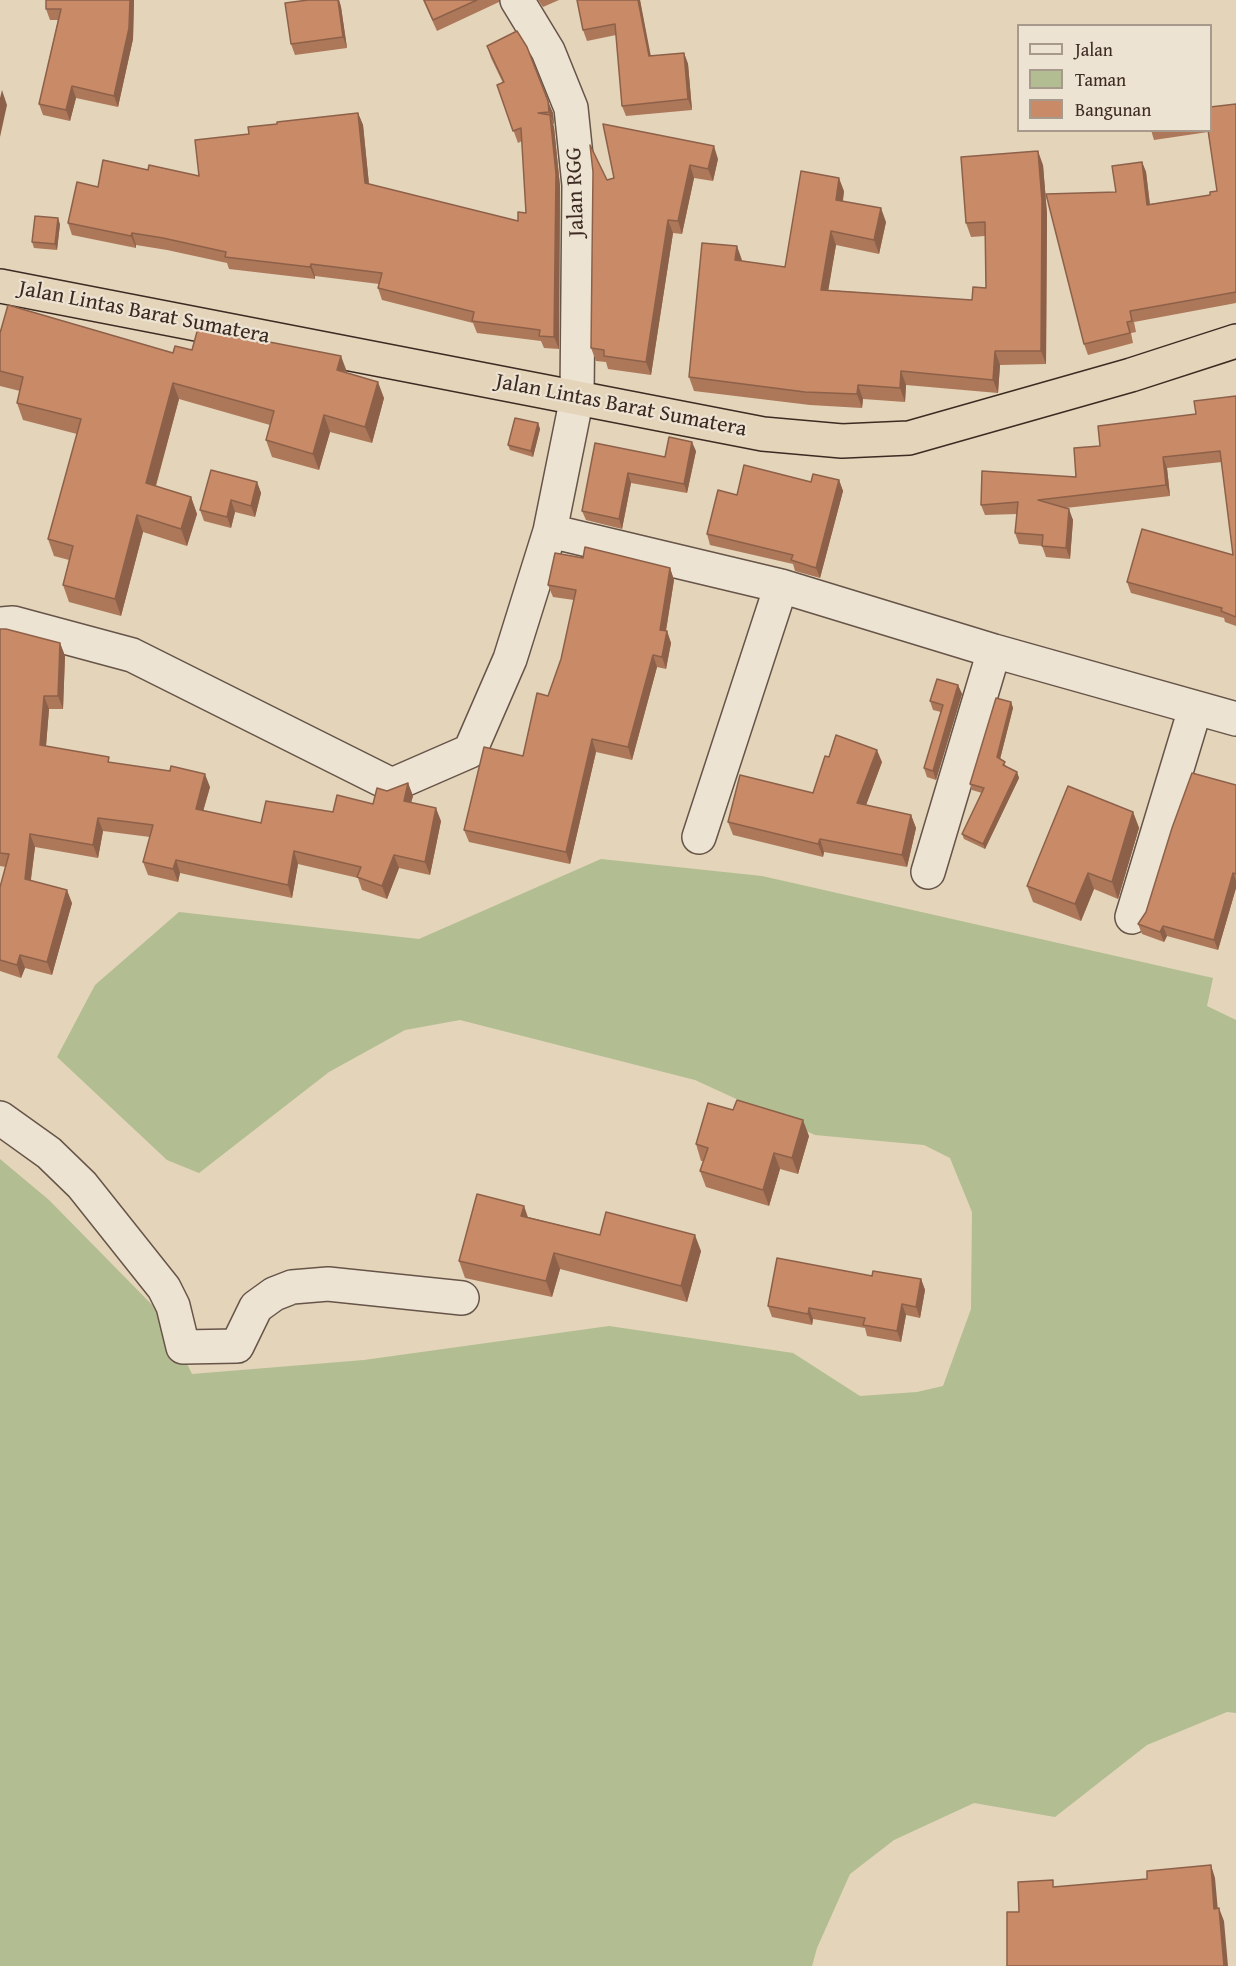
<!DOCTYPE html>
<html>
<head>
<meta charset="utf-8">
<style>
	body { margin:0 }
	#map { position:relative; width:1236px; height:1966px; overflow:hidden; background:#e3d4ba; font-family:"Gentium Book Plus",serif }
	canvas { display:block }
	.legend { position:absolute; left:1017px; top:24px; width:195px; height:108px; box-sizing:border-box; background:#ede3d2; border:2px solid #a7998c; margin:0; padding:8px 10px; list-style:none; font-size:18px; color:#3d2a22 }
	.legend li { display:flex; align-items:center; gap:12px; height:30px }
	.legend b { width:30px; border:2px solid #a7998c }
</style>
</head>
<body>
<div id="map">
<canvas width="1236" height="1966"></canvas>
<ul class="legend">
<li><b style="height:8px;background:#ede3d2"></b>Jalan</li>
<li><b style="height:16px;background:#b2bd91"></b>Taman</li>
<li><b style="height:16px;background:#c98a68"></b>Bangunan</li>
</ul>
</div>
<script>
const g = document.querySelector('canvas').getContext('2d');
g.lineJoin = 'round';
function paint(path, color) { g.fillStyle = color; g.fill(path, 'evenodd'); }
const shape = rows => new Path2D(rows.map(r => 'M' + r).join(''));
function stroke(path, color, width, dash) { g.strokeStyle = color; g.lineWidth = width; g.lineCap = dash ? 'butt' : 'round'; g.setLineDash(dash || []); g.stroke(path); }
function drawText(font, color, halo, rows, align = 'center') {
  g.font = font + ' "Gentium Book Plus",serif'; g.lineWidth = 4.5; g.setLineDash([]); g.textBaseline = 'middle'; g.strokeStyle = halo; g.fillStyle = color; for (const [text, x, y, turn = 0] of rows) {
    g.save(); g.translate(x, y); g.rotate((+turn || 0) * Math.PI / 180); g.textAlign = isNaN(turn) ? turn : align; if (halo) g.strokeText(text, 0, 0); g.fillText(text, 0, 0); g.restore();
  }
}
paint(shape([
	[601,859,762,876,1213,978,1207,1006,1236,1020,1236,1713,1227,1712,1147,1745,1055,1817,974,1803,894,1840,850,1874,817,1948,812,1966,0,1966,0,1159,49,1200,164,1317,192,1374,364,1360,609,1326,793,1353,860,1396,917,1392,943,1386,971,1309,972,1212,950,1158,924,1145,815,1135,695,1080,460,1020,405,1030,329,1072,199,1173,167,1160,57,1057,95,985,179,912,419,939]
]), '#b2bd91');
const minor = shape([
	[550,531,781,586,994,651,1236,719],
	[0,624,13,623,132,655,392,785,470,751,510,659,550,531,577,397,579,185,571,108,548,51,517,0],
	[699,837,781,586],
	[928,872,994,651],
	[1132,917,1195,709],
	[0,1118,49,1153,82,1185,164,1288,173,1306,183,1347,237,1346,256,1307,274,1294,292,1287,328,1284,462,1298]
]);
const highway = shape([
	[0,286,763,434,842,441,909,438,1131,375,1236,341]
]);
stroke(minor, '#665448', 36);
stroke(highway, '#3d2a22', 36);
stroke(minor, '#ede3d2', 33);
stroke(highway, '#e3d4ba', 33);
paint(shape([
	[46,0,134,0,133,39,118,107,76,98,70,121,43,115,39,104,58,20,50,20,46,9],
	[308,0,339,0,341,7,347,48,295,55,291,44],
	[423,0,499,0,499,2,437,31],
	[538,0,559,0,543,7],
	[577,0,640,0,650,56,684,53,688,64,692,110,626,116,622,106,616,35,587,41,583,30],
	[487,46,553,113,554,124,553,124,554,127,560,186,559,349,544,348,541,341,477,333,473,323,382,300,378,288,379,284,315,276,315,279,229,269,227,263,167,250,136,245,136,248,72,235,68,223,98,187,148,170,199,176,249,134,277,124,358,113,363,125,369,184,518,221,526,213,522,141,518,143,497,85,503,83,491,58],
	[1236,104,1236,303,1134,322,1136,332,1131,333,1133,343,1088,355,1084,344,1116,192,1142,162,1146,172,1150,204,1210,195,1217,191,1208,132,1154,140,1151,130,1210,130],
	[718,159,713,181,694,178,682,234,673,233,651,375,608,369,606,362,596,361,591,348,607,180,614,178],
	[1043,165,1047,214,1046,364,1000,365,998,393,906,385,905,402,863,399,862,408,810,405,694,391,689,377,742,260,741,261,785,267,844,191,843,201,886,222,879,254,836,245,828,290,972,300,986,288,985,236,971,237,966,223],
	[60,224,57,250,34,248,32,242],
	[0,333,173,353,192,350,347,373,384,398,372,443,330,432,319,470,272,457,266,440,270,425,179,399,156,486,191,497,197,514,187,546,143,532,121,616,69,602,63,585,69,560,54,556,48,539,77,434,23,420,17,403,20,391,0,386],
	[1236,396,1236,626,1225,622,1224,618,1131,593,1127,582,1233,555,1222,462,1167,468,1170,496,1066,508,1073,520,1070,559,1046,557,1042,546,1019,544,1015,533,1017,514,985,515,981,505,1076,477,1100,446,1196,414],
	[538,423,540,429,533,457,510,450,508,445],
	[595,443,665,457,696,451,687,493,631,483,622,529,586,520,582,511],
	[839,480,843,491,820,578,795,571,793,564,710,545,707,534,737,495,811,482],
	[257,482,261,493,255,517,235,512,231,528,204,521,200,510],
	[583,558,670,568,674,580,666,631,667,631,671,643,666,669,657,667,632,760,596,752,570,864,469,842,464,830,523,756,548,696,561,659,574,600,553,597,548,585],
	[0,629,60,643,65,656,63,709,49,709,46,746,210,787,203,811,261,823,333,812,373,804,387,791,408,783,413,796,411,802,441,821,430,875,399,868,387,899,362,890,358,878,298,864,292,898,180,873,178,882,148,875,143,862,150,837,103,831,98,858,35,847,31,880,72,903,52,975,25,968,21,978,0,971,0,887,6,867,0,866],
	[958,685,962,694,936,780,927,777,924,768,941,712,933,710,930,701],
	[1011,702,1013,708,1000,759,1007,767,1017,772,1019,778,985,849,964,839,962,834,982,793,972,790,970,784],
	[829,757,882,762,866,805,911,815,916,828,907,867,824,852,823,857,733,835,728,822,813,793],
	[1236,785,1236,888,1218,950,1167,936,1164,942,1142,934,1138,924],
	[1133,812,1139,828,1118,899,1094,889,1081,921,1033,902,1027,886],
	[733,1110,809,1136,798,1174,780,1169,769,1206,706,1187,700,1171,703,1161,701,1161,696,1144],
	[524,1206,528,1217,600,1235,701,1251,687,1302,560,1269,552,1297,465,1278,459,1261],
	[872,1276,921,1279,925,1290,920,1318,906,1315,901,1342,867,1336,865,1328,813,1319,812,1325,772,1317,768,1306]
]), '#ad7759');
paint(shape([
	[130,0,134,0,133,39,118,107,114,96],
	[338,0,339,0,341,7,347,48,343,37],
	[638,0,640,0,653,67,649,56],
	[684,53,688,64,692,110,688,99],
	[72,86,76,98,70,121,66,110],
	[2,90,7,105,0,137,0,98],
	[548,101,553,113,554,124,549,112],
	[358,113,363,125,370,195,365,183],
	[550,115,554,127,560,186,559,349,554,337],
	[714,146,718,159,713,181,708,169],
	[1038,151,1043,165,1047,214,1046,364,1041,351],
	[1142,162,1146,172,1151,215,1147,205],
	[690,165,694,178,682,234,678,221],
	[839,178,844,191,841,213,836,200],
	[881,208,886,222,879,254,874,240],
	[58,218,60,224,57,250,55,244],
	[668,220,673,233,651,375,646,362],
	[831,231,836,245,826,304,821,290],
	[132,233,136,245,136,248,131,236],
	[737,246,742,260,740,273,735,260],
	[311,264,315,276,315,279,310,267],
	[995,351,1000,365,998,393,993,380],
	[341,356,347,372,337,370],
	[901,371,906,385,905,402,900,388],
	[378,382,384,398,372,443,365,427],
	[173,383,179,399,152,499,146,483],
	[858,385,863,399,862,408,857,394],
	[324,415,330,432,319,470,313,454],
	[538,423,540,429,533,457,531,451],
	[692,442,696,451,687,493,684,484],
	[1163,457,1167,468,1170,496,1166,485],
	[628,473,631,483,622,529,619,519],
	[839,480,843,491,820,578,816,568],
	[257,482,261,493,255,517,251,506],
	[191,497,197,514,187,546,181,529],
	[231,500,235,512,231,528,227,517],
	[1069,509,1073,520,1070,559,1066,548],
	[137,515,143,532,121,616,115,599],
	[670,568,674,580,664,642,660,630],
	[667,631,671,643,666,669,662,657],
	[60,643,65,656,63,709,58,696],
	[653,655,657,667,632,760,628,747],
	[958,685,962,694,936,780,933,771],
	[44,696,49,709,45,758,40,745],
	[1011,702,1013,708,999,763,997,757],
	[592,739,596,752,570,864,566,852],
	[877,750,882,762,862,816,857,803],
	[1017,772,1019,778,985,849,983,844],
	[205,774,210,787,200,822,196,809],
	[408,783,413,796,408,814,404,801],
	[436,808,441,821,430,875,425,862],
	[1133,812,1139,828,1118,899,1112,882],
	[911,815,916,828,907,867,902,855],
	[98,818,103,831,98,858,93,845],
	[30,834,35,847,29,892,25,879],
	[820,839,824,852,823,857,818,844],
	[294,851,298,864,292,898,288,885],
	[394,855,399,868,387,899,382,886],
	[176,860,180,873,178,882,173,869],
	[1088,873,1094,889,1081,921,1075,904],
	[1233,873,1236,880,1236,888,1218,950,1214,940],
	[67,890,72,903,52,975,47,962],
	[1163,926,1167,936,1164,942,1160,932],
	[20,955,25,968,21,978,17,965],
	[803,1120,809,1136,798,1174,792,1158],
	[774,1153,780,1169,769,1206,763,1190],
	[524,1206,529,1222,521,1216],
	[695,1235,701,1251,687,1302,681,1286],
	[554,1253,560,1269,552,1297,546,1281],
	[921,1279,925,1290,920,1318,916,1307],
	[902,1304,906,1315,901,1342,897,1331],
	[809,1308,813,1319,812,1325,808,1314],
	[1211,1865,1215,1878,1219,1922,1214,1909],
	[1219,1908,1224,1921,1228,1966,1224,1966]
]), '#8d6149');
const building = shape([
	[46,0,130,0,129,28,114,96,72,86,66,110,39,104,61,9,46,9,46,0],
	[308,0,338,0,343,37,291,44,285,3,308,0],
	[424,0,477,0,433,20,424,0],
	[577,0,638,0,649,56,684,53,688,99,622,106,615,24,583,30,577,0],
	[517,31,527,47,548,101,549,112,538,113,550,115,556,174,554,337,539,336,540,330,472,321,474,312,378,288,382,273,311,264,310,267,225,257,226,252,163,238,132,233,131,236,68,223,77,182,98,187,103,160,148,170,149,165,199,176,195,140,249,134,248,127,277,124,277,122,358,113,365,183,518,221,518,212,526,213,521,128,513,131,497,85,504,82,487,46,517,31],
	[1236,104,1236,292,1130,311,1132,321,1127,322,1130,333,1084,344,1046,194,1116,192,1112,166,1142,162,1147,205,1210,195,1210,192,1217,191,1208,130,1210,130,1210,107,1236,104],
	[603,124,714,146,708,169,690,165,678,221,668,220,646,362,604,356,604,350,591,348,593,172,590,145,607,180,614,178,603,124],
	[1038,151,1042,201,1041,351,995,351,993,380,901,371,900,388,858,385,857,394,805,392,689,377,702,243,737,246,735,260,785,267,801,171,839,178,836,200,881,208,874,240,831,231,821,290,972,300,973,287,986,288,985,222,966,223,961,157,1038,151],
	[35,216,58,218,55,244,32,242,35,216],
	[8,305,173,353,175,346,192,350,198,328,341,356,337,370,378,382,365,427,324,415,313,454,266,440,274,411,173,383,146,483,191,497,181,529,137,515,115,599,63,585,73,546,48,539,81,419,17,403,23,377,0,371,0,333,8,305],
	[1236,396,1236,617,1221,611,1222,608,1127,582,1142,529,1233,555,1220,451,1163,457,1166,485,1038,500,1069,509,1066,548,1042,546,1043,535,1015,533,1018,502,981,505,982,471,1076,477,1074,448,1100,446,1098,426,1196,414,1194,401,1236,396],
	[515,418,538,423,531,451,508,445,515,418],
	[669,437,692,442,684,484,628,473,619,519,582,511,595,443,665,457,669,437],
	[744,465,811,482,813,474,839,480,816,568,791,560,793,555,707,534,718,490,737,495,744,465],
	[211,470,257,482,251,506,231,500,227,517,200,510,211,470],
	[585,547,670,568,660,630,667,631,662,657,653,655,628,747,592,739,566,852,464,830,484,747,523,756,537,693,548,696,561,659,576,590,548,585,555,553,583,558,585,547],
	[0,629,6,629,60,643,58,696,44,696,40,745,109,757,108,762,170,771,171,766,205,774,196,809,261,823,266,801,333,812,337,795,373,804,377,788,387,791,408,783,404,801,436,808,425,862,394,855,382,886,357,877,361,867,294,851,288,885,176,860,173,869,143,862,153,825,98,818,93,845,30,834,25,879,67,890,47,962,20,955,17,965,0,960,0,887,9,854,0,853,0,629],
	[937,679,958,685,933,771,924,768,943,705,930,701,937,679],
	[996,698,1011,702,997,757,1005,762,1003,765,1017,772,983,844,962,834,984,788,970,784,996,698],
	[836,735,877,750,857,803,911,815,902,855,820,839,818,844,728,822,740,775,813,793,825,756,829,757,836,735],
	[1192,773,1236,785,1236,874,1233,873,1214,940,1163,926,1160,932,1138,924,1146,912,1172,828,1192,773],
	[1068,786,1133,812,1112,882,1088,873,1075,904,1027,886,1068,786],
	[737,1100,803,1120,792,1158,774,1153,763,1190,700,1171,708,1148,696,1144,708,1103,733,1110,737,1100],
	[477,1194,524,1206,521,1216,600,1235,606,1212,695,1235,681,1286,554,1253,546,1281,459,1261,477,1194],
	[777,1258,872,1276,873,1271,921,1279,916,1307,902,1304,897,1331,863,1325,865,1318,809,1308,808,1314,768,1306,777,1258],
	[1211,1865,1214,1909,1219,1908,1224,1966,1007,1966,1007,1912,1019,1912,1018,1882,1053,1880,1053,1887,1147,1879,1147,1871,1211,1865]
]);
paint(building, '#c98a68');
stroke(building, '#8d6149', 1.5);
drawText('22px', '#3d2a22', '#ede3d2', [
	["Jalan RGG",576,192,-92],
	["Jalan Lintas Barat Sumatera",144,313,11],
	["Jalan Lintas Barat Sumatera",621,406,11]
]);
</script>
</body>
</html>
